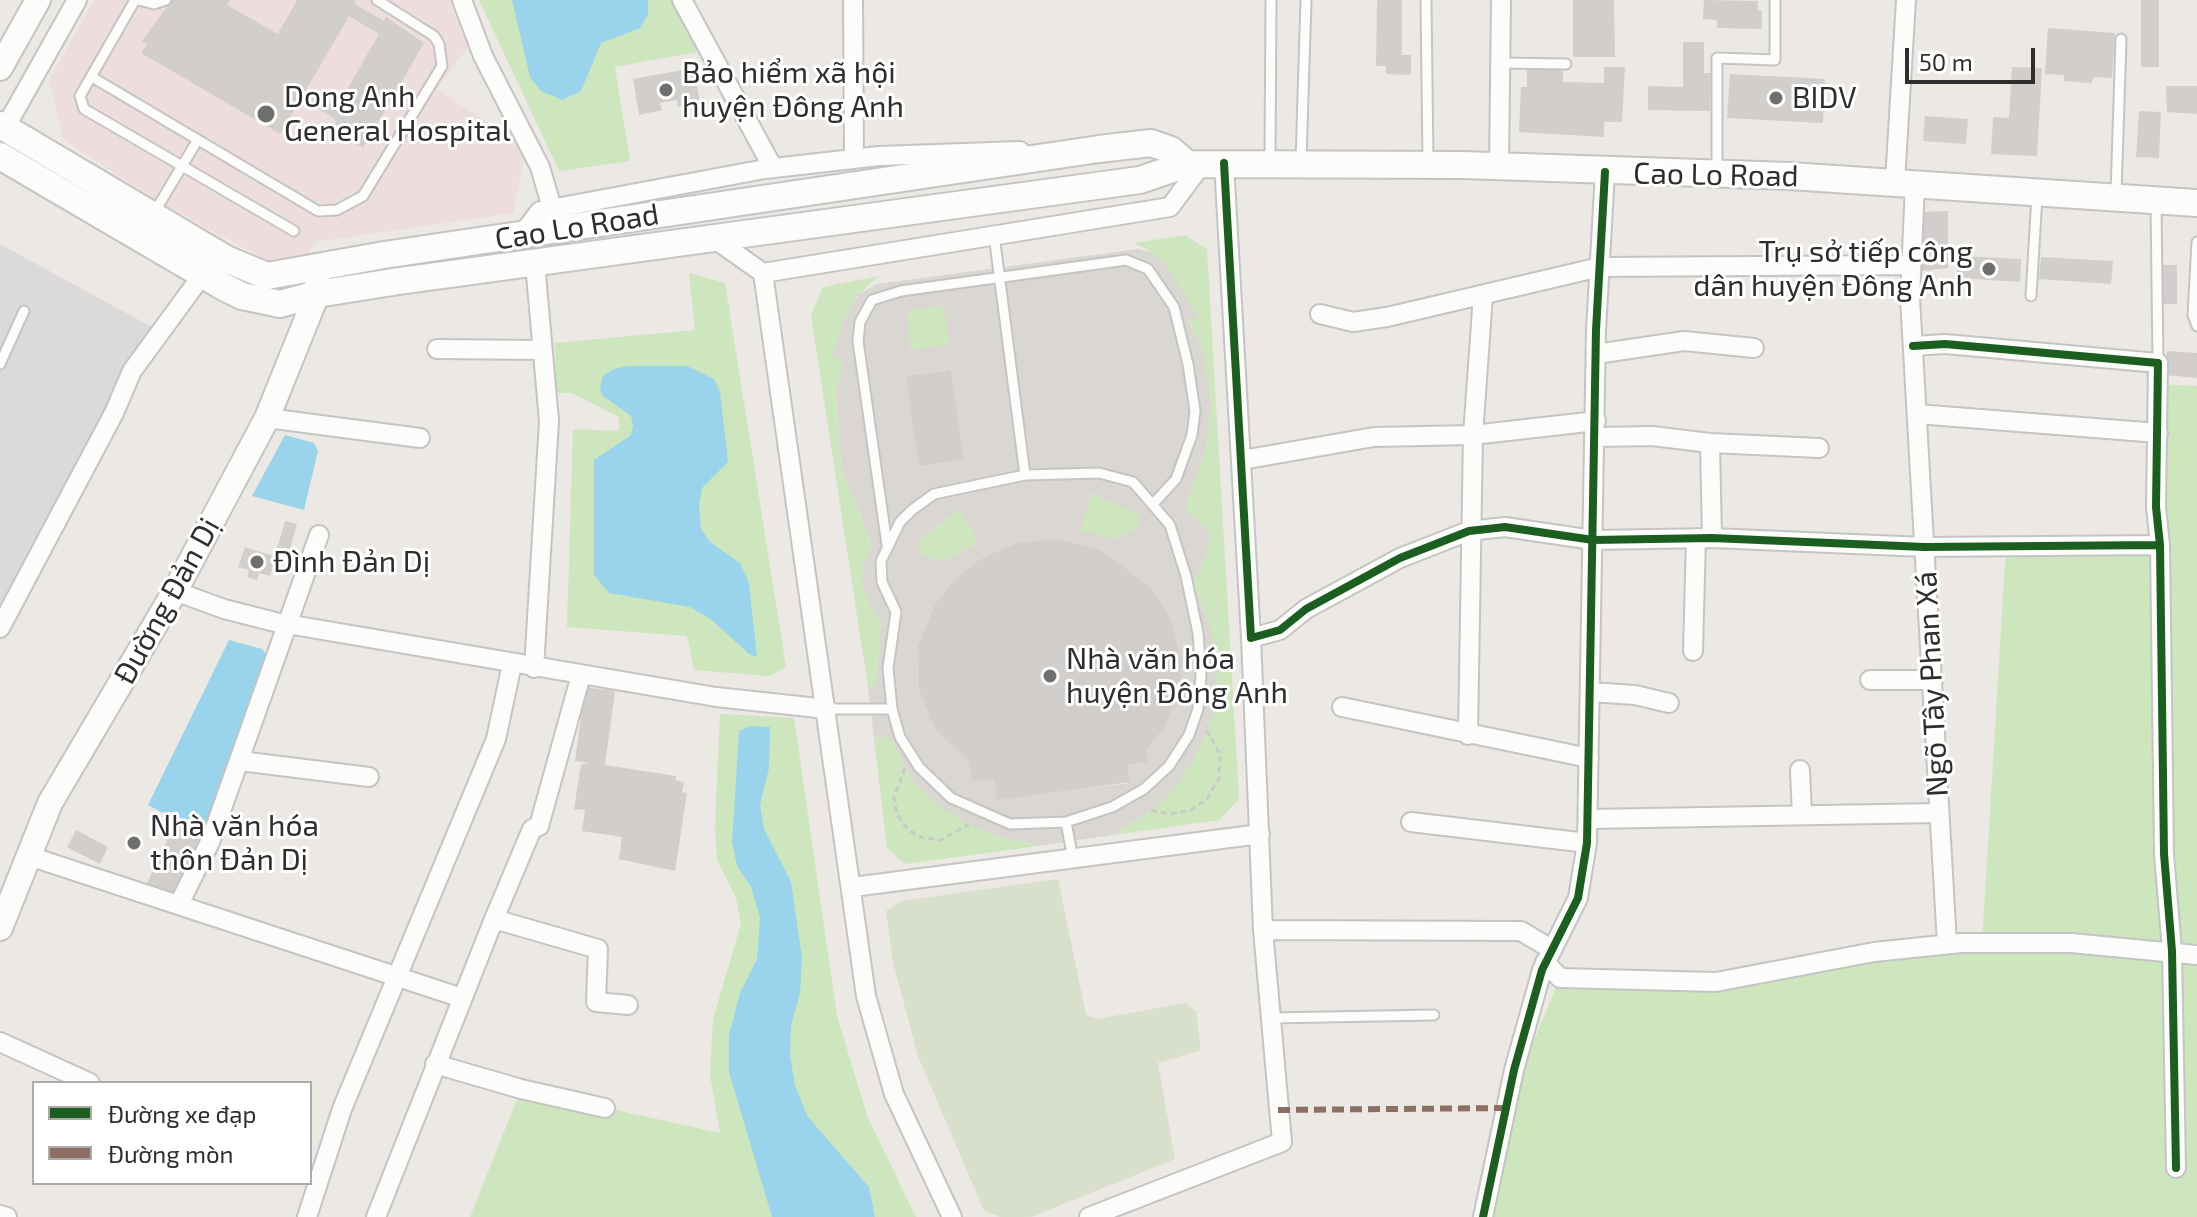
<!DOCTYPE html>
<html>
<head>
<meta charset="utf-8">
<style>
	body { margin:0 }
	#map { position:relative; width:2197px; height:1217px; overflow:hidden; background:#ece8e4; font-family:"Exo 2",sans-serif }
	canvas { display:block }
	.legend { position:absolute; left:32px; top:1081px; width:280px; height:104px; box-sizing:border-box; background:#fff; border:2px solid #ababab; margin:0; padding:10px 14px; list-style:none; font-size:24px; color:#2e2e2e }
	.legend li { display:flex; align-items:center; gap:16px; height:40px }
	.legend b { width:40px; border:2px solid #ababab }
	.scale { position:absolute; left:1905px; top:48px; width:130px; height:36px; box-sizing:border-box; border:4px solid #2e2e2e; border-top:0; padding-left:10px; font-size:24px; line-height:28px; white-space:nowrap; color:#2e2e2e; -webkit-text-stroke:6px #fff; paint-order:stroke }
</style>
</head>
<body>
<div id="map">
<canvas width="2197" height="1217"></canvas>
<ul class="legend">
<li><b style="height:10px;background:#1b5e20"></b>Đường xe đạp</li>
<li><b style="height:10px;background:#8d6e63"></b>Đường mòn</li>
</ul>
<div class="scale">50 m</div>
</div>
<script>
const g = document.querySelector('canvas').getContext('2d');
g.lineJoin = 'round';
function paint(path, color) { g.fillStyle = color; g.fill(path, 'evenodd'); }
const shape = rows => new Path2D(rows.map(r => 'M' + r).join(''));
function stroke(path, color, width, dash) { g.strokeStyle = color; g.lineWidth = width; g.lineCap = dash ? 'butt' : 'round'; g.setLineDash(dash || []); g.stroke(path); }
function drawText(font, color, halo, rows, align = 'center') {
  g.font = font + ' "Exo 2",sans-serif'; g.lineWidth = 6; g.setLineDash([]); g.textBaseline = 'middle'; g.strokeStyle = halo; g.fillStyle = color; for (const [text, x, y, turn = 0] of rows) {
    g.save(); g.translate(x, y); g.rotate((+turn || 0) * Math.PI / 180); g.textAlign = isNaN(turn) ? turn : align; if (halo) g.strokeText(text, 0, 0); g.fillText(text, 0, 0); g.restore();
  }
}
paint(shape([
	[0,244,161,332,0,632]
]), '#dcd9db');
paint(shape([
	[94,0,451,0,472,41,437,89,521,145,525,153,513,213,315,242,305,258,274,264,162,204,63,139,49,81]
]), '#eddedd');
paint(shape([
	[479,0,673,0,702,51,615,67,630,161,559,171],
	[1185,235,1207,249,1239,799,1219,820,1113,835,1149,811,1196,755,1215,712,1206,615,1192,583,1205,559,1185,508,1206,449,1210,406,1204,354,1188,319,1197,316,1152,252,1134,243],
	[689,273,725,283,786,667,769,676,694,670,687,636,567,627,573,429,619,431,619,417,572,393,556,393,555,343,695,330],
	[879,276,859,294,844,319,833,355,843,360,836,392,841,467,872,547,863,564,868,603,881,621,876,685,868,687,811,315,823,287],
	[944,306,950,345,911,350,906,311],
	[2158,384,2197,386,2197,1217,1483,1217,1506,1108,1560,978,1716,982,1982,943,2006,547,2160,545],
	[1090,493,1137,513,1140,517,1138,528,1113,539,1081,531],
	[959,508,978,542,949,559,936,560,923,554,917,545,920,540],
	[720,714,794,718,837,1016,868,1118,916,1217,470,1217,521,1089,720,1133,710,1075,713,1019,741,924,736,898,717,860,715,825],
	[889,736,914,783,984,832,1038,846,905,864,887,848,874,738]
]), '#cde6be');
paint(shape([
	[1058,879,1086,1015,1097,1019,1185,1003,1196,1011,1201,1050,1158,1063,1175,1159,1031,1217,1000,1217,984,1211,918,1056,893,963,886,911,901,901]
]), '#d8e0cc');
paint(shape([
	[1138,249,1152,252,1164,262,1198,316,1188,320,1204,354,1211,406,1206,449,1185,508,1211,533,1205,559,1192,583,1206,615,1218,659,1215,712,1196,755,1170,794,1149,811,1113,835,1038,846,984,832,942,808,914,783,889,736,874,738,868,687,876,685,881,621,868,603,862,585,863,564,872,546,841,467,836,392,843,360,832,356,844,319,859,294,877,284],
	[943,306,950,344,911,350,906,311],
	[951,370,964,460,920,466,906,376],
	[1091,493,1136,513,1140,517,1138,528,1114,539,1081,530],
	[959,508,978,542,949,559,936,560,923,554,917,545,920,540],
	[1059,539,1099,549,1150,586,1171,620,1182,662,1181,684,1166,725,1146,751,1147,762,1127,765,1129,783,997,799,994,779,973,782,970,763,935,729,919,690,918,646,935,604,952,582,979,560]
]), '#dad6d2');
paint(shape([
	[512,0,648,0,648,14,640,28,601,43,581,91,562,100,541,91,530,77],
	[628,366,687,366,714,379,720,392,728,462,702,488,699,505,701,529,710,542,740,563,749,583,757,657,749,654,712,620,690,607,609,593,594,575,594,460,631,435,633,425,631,416,602,395,600,387,603,376,614,369],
	[285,435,314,443,318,451,304,510,252,496],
	[229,640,262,649,268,657,203,834,148,805],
	[750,726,770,727,769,768,760,805,764,829,791,882,802,958,800,993,791,1025,790,1055,795,1086,808,1117,869,1187,875,1217,772,1217,729,1072,729,1035,740,993,757,959,760,918,751,887,737,866,732,842,739,731]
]), '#99d4ec');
paint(shape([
	[172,0,230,0,227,5,278,34,297,0,355,0,356,5,384,21,386,17,424,43,363,148,339,134,334,118,301,99,280,134,141,53,147,44,142,41],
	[349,16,379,34,337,107,306,90],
	[1377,0,1402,0,1402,55,1411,55,1411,75,1386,74,1386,66,1376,66],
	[1573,0,1614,0,1615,57,1573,57],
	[1704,0,1758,1,1758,11,1762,11,1762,29,1717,28,1717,20,1703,19],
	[2141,0,2159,0,2159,67,2141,67],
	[2048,28,2115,33,2112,78,2093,77,2092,83,2064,81,2064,75,2045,74],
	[1683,42,1704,42,1704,73,1711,73,1710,111,1648,110,1648,86,1683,87],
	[1527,66,1563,66,1563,82,1604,83,1604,67,1625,67,1622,122,1604,122,1604,137,1519,132,1521,87,1527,87],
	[2012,67,2042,68,2037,156,1991,154,1993,117,2009,118],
	[694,68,700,103,678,107,677,100,660,103,662,110,639,115,633,79],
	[1730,74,1825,79,1823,123,1727,118],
	[2166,86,2197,86,2197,114,2167,112],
	[2139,111,2161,112,2159,158,2136,157],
	[1925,116,1968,119,1966,144,1923,141],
	[1948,211,1948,268,1922,271,1918,219,1923,219,1922,212],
	[1958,256,2021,259,2020,282,1957,278],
	[2041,257,2113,261,2111,284,2039,279],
	[2162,265,2177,265,2177,304,2162,304],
	[2167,351,2197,353,2197,378,2165,375],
	[951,370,964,460,919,466,906,376],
	[285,521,297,524,289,552,277,549],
	[1059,539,1099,549,1150,586,1171,620,1182,662,1181,684,1166,725,1146,751,1148,762,1127,765,1130,782,997,800,994,779,972,782,970,763,935,729,919,690,918,646,935,604,952,582,979,560,1017,543],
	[245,547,276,557,270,576,259,573,257,580,247,577,249,570,238,567],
	[585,687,615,691,605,765,676,776,675,780,684,782,682,792,687,793,675,871,619,859,622,837,582,831,585,810,574,809,581,764,589,763,575,761],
	[175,823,201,835,173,895,147,883],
	[76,830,108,847,100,864,67,847]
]), '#d1cecb');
const service = shape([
	[135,0,80,96,84,109,294,231],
	[139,0,154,4,166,0],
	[1426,1,1428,162],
	[1500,63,1566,64],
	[92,77,318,211,337,210,363,196,442,66,439,44,434,36,377,0],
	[1270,160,1271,0],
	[1301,161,1306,0],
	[1717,170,1717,58,1775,60,1775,1],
	[2116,194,2121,39],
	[2156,204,2158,363],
	[154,213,197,141],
	[994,235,1025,475],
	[2197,242,2193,315,2197,326],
	[2031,296,2037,196],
	[0,364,24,311],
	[887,545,858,341,860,322,872,300,901,291,1126,260,1148,269,1174,307,1188,364,1195,411,1192,435,1176,479,1153,504],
	[827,709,892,709,888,668,896,612,882,582,881,561,900,522,912,510,934,494,1025,475,1099,473,1133,482,1170,525,1186,576,1198,633,1201,676,1198,709,1189,735,1169,766,1144,789,1112,807,1066,822],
	[892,709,900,737,919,767,951,798,1010,824,1066,822,1073,859],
	[1270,1018,1434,1015]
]);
const minor = shape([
	[462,0,483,56,540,167,552,208],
	[682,0,773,168],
	[853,0,854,158],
	[5,128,77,0],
	[1224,163,1251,638,1280,630,1306,609,1400,558,1469,531,1505,527,1593,540,1712,538,1924,547,2160,545],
	[1499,166,1501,0],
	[1895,182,1906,0],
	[1915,184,1910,298,1947,944],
	[521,236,540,211,765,169,879,156,1020,151],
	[716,240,763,273,1170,207,1202,164],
	[763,273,866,996,894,1094,952,1217],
	[1320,314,1353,322,1387,317,1600,267,1911,265],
	[1913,346,1945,344,2158,363,2156,507,2160,545,2164,854,2172,951,2176,1168],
	[437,349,541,350],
	[1596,354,1684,341,1754,348],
	[1917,414,2158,433],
	[267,418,420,438],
	[1596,437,1652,436,1710,443],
	[1242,460,1374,437,1473,435,1483,296],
	[1712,538,1710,443,1819,448],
	[175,591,224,609,275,622,716,697,827,709],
	[0,628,114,413,132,371,203,274],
	[1693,651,1696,538],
	[534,668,549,421,535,263],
	[1870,680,1933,680],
	[1590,692,1635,695,1669,703],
	[1342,707,1589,758],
	[1468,735,1473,435,1596,421],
	[240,761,369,777],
	[1800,770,1802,815],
	[1588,819,1939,813],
	[1411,822,1587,843],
	[29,856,462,998],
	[853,887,1260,834],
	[179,904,210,842,319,535],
	[494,919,598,949,596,1002,628,1005],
	[1263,930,1521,931,1551,949],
	[1545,962,1560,978,1716,982,1874,952,1961,943,2071,943,2197,955],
	[0,1042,90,1083],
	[435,1064,521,1089,605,1108],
	[0,1215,7,1217],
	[307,1217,342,1109,496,739,512,664],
	[376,1217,494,919,532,829,539,826,581,675],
	[1089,1217,1282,1142,1263,930,1251,638],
	[1483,1217,1514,1070,1542,970,1578,898,1587,843,1596,330,1605,172]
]);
const tertiary = shape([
	[0,68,38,0],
	[0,928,50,803,175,591,267,418,317,294,317,278]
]);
const secondary = shape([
	[0,125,226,259,267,276,384,255,1099,149,1151,143,1171,150,1187,164],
	[0,156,222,286,242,296,280,304,317,294,399,281,1140,180,1187,164,1463,165,1790,176,2197,203]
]);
stroke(service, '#c5c4c5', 13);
stroke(minor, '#c5c4c5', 22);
stroke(tertiary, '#c5c4c5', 28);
stroke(secondary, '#c5c4c5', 30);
stroke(shape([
	[905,768,894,797,897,814,908,830,923,838,941,840,969,824],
	[1151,810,1169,814,1191,810,1207,799,1219,778,1220,754,1207,731]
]), '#c9c9c8', 3, [6, 4]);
stroke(service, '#fcfcfb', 9);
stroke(minor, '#fcfcfb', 18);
stroke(tertiary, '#fcfcfb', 24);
stroke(secondary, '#fcfcfb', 26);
stroke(shape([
	[1278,1110,1506,1108]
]), '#8d6e63', 6, [12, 6]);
stroke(shape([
	[1224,163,1251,638,1280,630,1306,609,1400,558,1469,531,1505,527,1593,540,1712,538,1924,547,2160,545],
	[1913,346,1945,344,2158,363,2156,507,2160,545,2164,854,2172,951,2176,1168],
	[1483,1217,1514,1070,1542,970,1578,898,1587,843,1596,330,1605,172]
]), '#1b5e20', 8);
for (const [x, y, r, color] of [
	[666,90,8,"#706f6e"],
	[1776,98,8,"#706f6e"],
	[266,114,10,"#706f6e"],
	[1989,269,8,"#706f6e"],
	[257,562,8,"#706f6e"],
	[1050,676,8,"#706f6e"],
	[134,843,8,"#706f6e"]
]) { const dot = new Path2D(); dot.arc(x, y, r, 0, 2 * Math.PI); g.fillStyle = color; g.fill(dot); stroke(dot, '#fff', 3); }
drawText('30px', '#2e2e2e', '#fff', [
	["Bảo hiểm xã hội",682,73],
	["huyện Đông Anh",682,107],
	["Dong Anh",284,97],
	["General Hospital",284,131],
	["BIDV",1792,98],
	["Trụ sở tiếp công",1973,252,"right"],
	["dân huyện Đông Anh",1973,286,"right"],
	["Đình Đản Dị",273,562],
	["Nhà văn hóa",1066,659],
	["huyện Đông Anh",1066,693],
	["Nhà văn hóa",150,826],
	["thôn Đản Dị",150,860]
], 'left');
drawText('30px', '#2e2e2e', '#fff', [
	["Cao Lo Road",1716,175,1],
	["Cao Lo Road",577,227,-9],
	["Đường Đản Dị",167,601,-61],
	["Ngõ Tây Phan Xá",1932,684,-93]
]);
</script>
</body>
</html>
